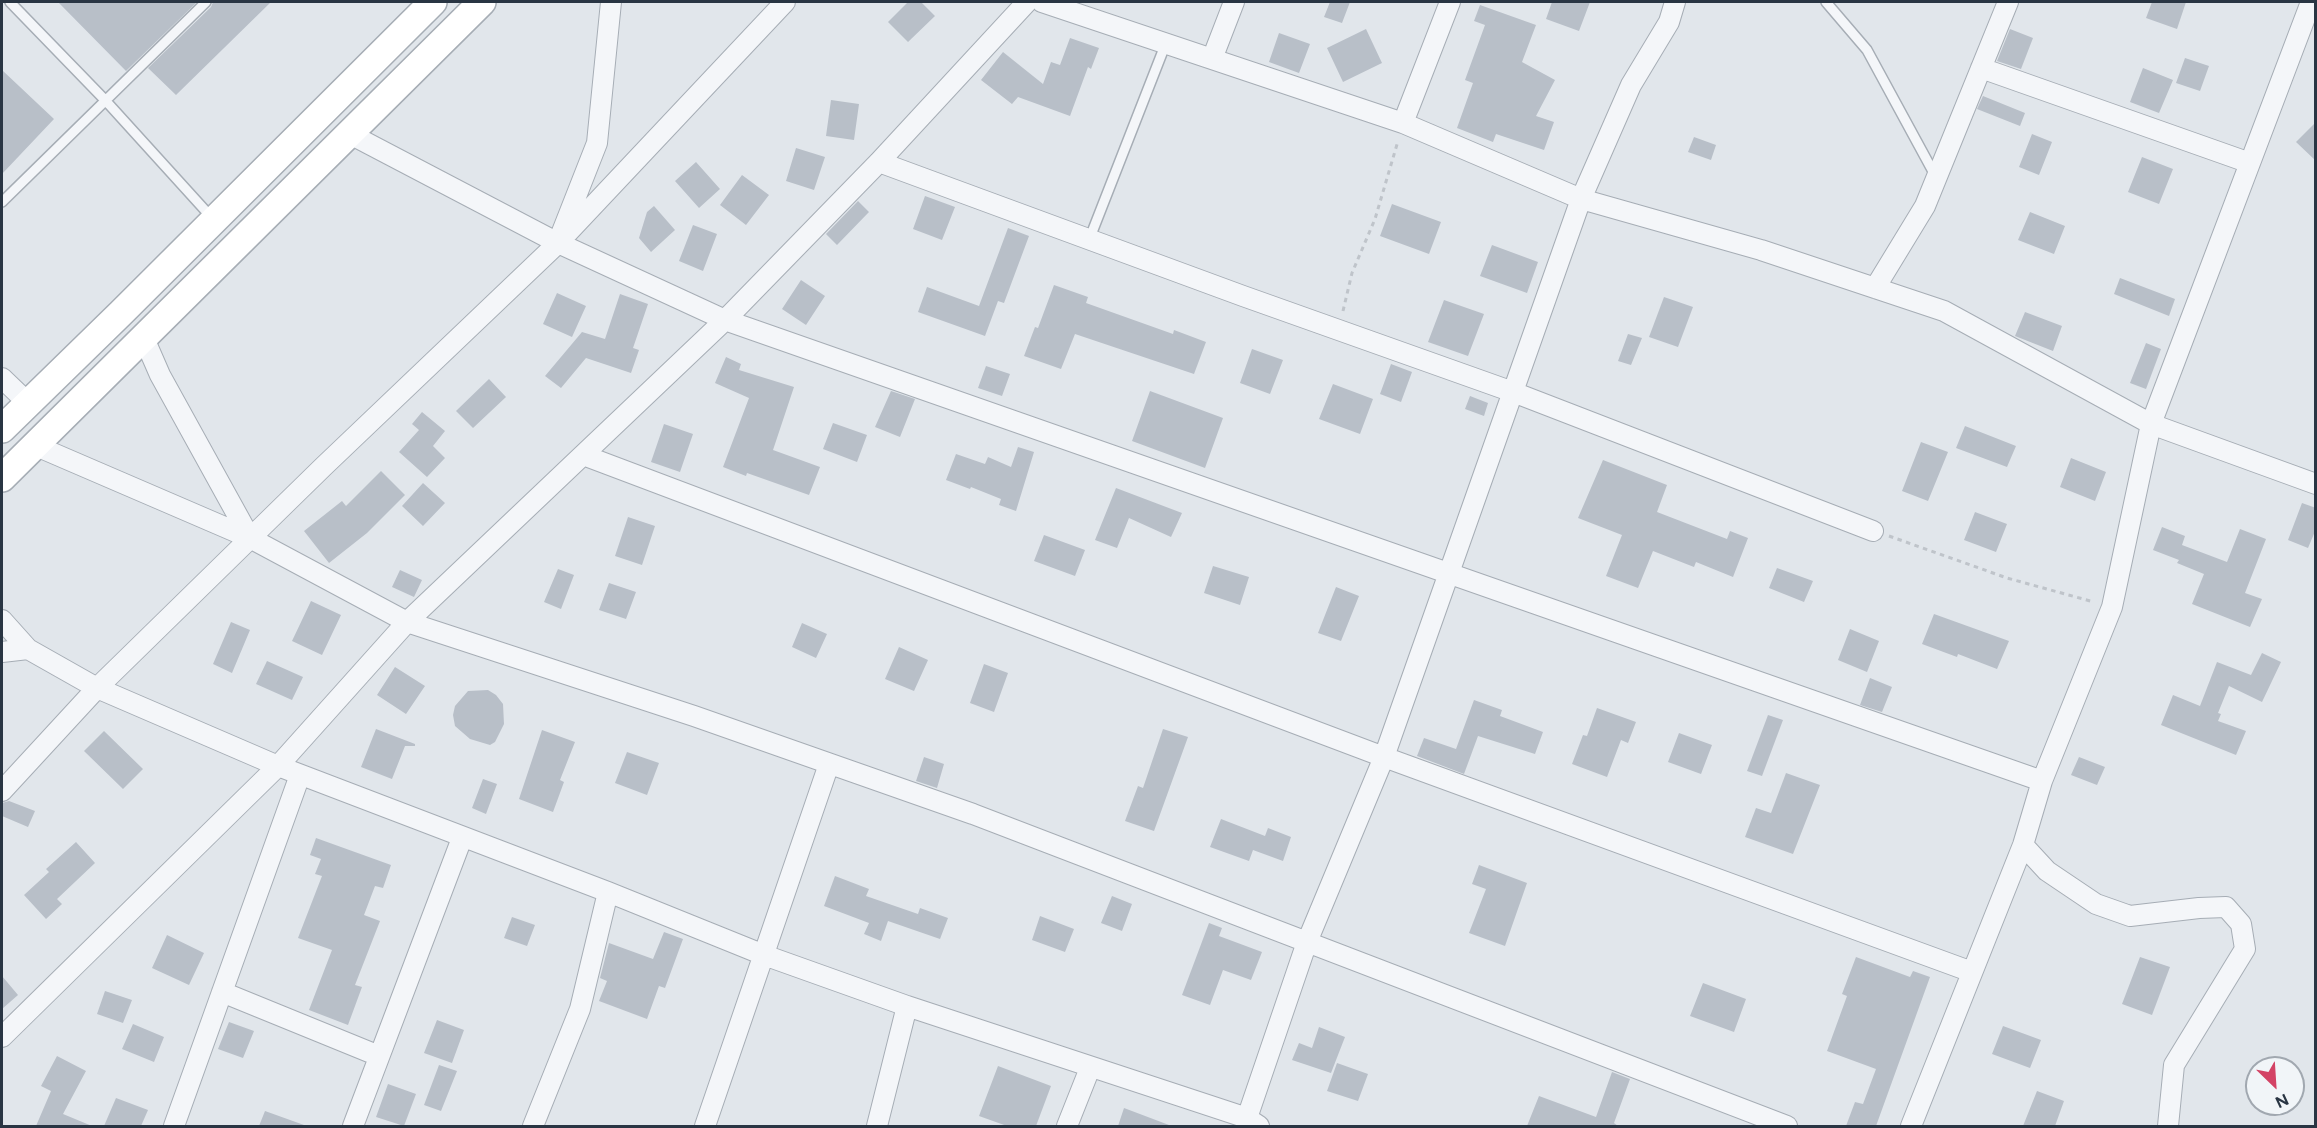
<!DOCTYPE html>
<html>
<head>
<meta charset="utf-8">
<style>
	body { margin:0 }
	#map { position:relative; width:2317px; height:1128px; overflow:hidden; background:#e1e6eb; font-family:Figtree,sans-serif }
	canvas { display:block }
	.frame { position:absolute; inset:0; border:3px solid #293543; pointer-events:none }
	.north { position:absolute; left:2245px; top:1056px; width:60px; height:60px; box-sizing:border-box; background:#f1f5f8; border:2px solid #a1a8b0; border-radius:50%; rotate:155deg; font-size:16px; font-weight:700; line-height:24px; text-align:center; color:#293543 }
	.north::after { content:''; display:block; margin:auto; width:21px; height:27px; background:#d34365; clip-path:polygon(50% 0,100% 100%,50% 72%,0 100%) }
</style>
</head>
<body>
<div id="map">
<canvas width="2317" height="1128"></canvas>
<div class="frame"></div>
<div class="north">N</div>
</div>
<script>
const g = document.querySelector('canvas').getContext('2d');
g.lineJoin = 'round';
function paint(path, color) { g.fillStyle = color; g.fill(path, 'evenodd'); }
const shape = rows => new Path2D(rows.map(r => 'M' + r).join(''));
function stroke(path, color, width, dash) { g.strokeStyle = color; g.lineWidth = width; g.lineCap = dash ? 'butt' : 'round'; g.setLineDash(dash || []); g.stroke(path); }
paint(shape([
	[58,2,197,2,126,71],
	[213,2,271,2,176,95,148,68,211,7],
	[908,2,921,2,935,16,908,42,888,22],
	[1330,2,1350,2,1342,23,1324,17],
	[1552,2,1590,2,1579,31,1546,19],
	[2152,2,2186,2,2177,29,2146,18],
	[1480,5,1536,25,1522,62,1555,80,1536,116,1554,122,1544,150,1496,134,1493,142,1457,128,1473,83,1465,80,1485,25,1474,21],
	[1366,29,1382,63,1343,82,1327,48],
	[2010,29,2033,38,2021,69,1997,61],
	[1279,33,1310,44,1299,73,1269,62],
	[1070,38,1099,48,1091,69,1088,67,1070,116,1018,97,1012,104,981,80,1003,52,1043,84,1051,62,1060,65],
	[2185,58,2209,66,2200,91,2176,83],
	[2143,68,2173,80,2159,113,2130,102],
	[2,70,54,119,2,174],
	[1983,96,2025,113,2020,126,1977,109],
	[831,100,859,104,854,140,826,136],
	[2316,122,2316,161,2296,142],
	[2032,134,2052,142,2039,175,2019,167],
	[1694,137,1716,145,1711,160,1688,152],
	[796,148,825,157,814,190,786,181],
	[2142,157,2173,169,2159,204,2128,192],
	[696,162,720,189,699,208,675,181],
	[742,175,769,195,746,225,720,205],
	[925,196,955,207,942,240,913,229],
	[858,201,869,212,837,245,826,234],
	[1392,204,1441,222,1429,254,1380,236],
	[654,206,675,230,651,252,639,238,647,212],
	[2030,212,2065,226,2054,254,2018,240],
	[693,225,717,234,703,271,679,261],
	[1008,228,1029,236,1004,303,998,301,985,336,918,312,927,287,979,306],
	[1492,245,1538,262,1527,293,1480,276],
	[2120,278,2175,299,2169,316,2114,294],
	[801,280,825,296,806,325,782,309],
	[1054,285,1088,297,1086,303,1173,334,1174,330,1206,342,1194,374,1075,334,1061,369,1024,356,1035,327,1038,328],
	[557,293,586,306,572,337,543,324],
	[620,294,648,304,633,348,639,350,631,373,586,358,561,388,545,376,582,332,605,339],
	[1664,297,1693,307,1678,347,1649,337],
	[1444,300,1484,314,1468,356,1428,342],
	[2025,312,2062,326,2053,351,2015,336],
	[1628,334,1642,338,1631,365,1618,361],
	[2146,343,2161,349,2146,389,2130,383],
	[1252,349,1283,360,1270,394,1240,383],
	[726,357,741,364,739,370,794,387,773,450,820,467,809,495,747,473,746,476,723,467,749,398,715,383],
	[1391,364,1412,372,1401,402,1380,394],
	[986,366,1010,374,1002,396,978,388],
	[489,379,506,397,473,428,456,411],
	[1333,384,1373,399,1360,434,1319,419],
	[891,391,915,399,900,437,875,427],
	[1150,391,1223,418,1205,468,1132,441],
	[1470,396,1488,403,1484,416,1465,409],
	[422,412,445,431,433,446,445,458,427,477,399,452,419,430,412,424],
	[833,423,867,435,857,462,823,449],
	[664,424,693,434,680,472,651,462],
	[1965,426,2016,446,2007,467,1956,448],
	[1921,442,1948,452,1928,501,1902,491],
	[1018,447,1034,452,1016,511,999,505,1001,499,971,487,970,489,946,480,956,454,985,464,988,457,1011,467],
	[2071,458,2106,472,2095,501,2060,487],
	[1603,460,1667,485,1657,512,1727,539,1730,531,1748,538,1733,577,1696,562,1694,567,1653,551,1638,588,1606,576,1622,535,1578,518],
	[381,471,405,495,367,533,329,563,304,531,342,501,346,506],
	[423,483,445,503,423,526,402,506],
	[1116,488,1182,513,1171,537,1129,518,1117,548,1095,540],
	[2302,503,2316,508,2316,529,2308,548,2288,540],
	[1975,512,2007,524,1996,552,1964,540],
	[628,517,655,526,642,565,615,556],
	[2162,527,2185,536,2182,545,2227,562,2240,529,2266,539,2245,593,2262,599,2250,627,2192,604,2204,574,2177,563,2179,560,2153,550],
	[1044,535,1085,550,1075,576,1034,561],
	[1213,566,1249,577,1240,605,1204,593],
	[1777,568,1813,581,1804,602,1769,588],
	[558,569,574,575,561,609,544,602],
	[400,570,422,580,414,597,392,587],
	[609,583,636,592,626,619,599,610],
	[1336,587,1359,596,1341,641,1318,633],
	[311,601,341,615,322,655,292,641],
	[1934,614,2009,641,1997,669,1958,654,1957,657,1922,644],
	[231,622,250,630,232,673,213,664],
	[802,623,827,634,816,658,792,647],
	[1850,629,1879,641,1867,672,1838,660],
	[899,647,928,660,914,691,885,679],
	[2262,653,2281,662,2262,702,2229,686,2218,713,2221,714,2218,721,2246,731,2236,755,2161,725,2173,695,2200,706,2217,662,2251,675],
	[267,661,303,677,292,700,256,684],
	[984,664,1008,673,994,712,970,703],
	[395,667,425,686,406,714,377,695],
	[1870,678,1892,687,1882,712,1860,705],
	[488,690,496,695,503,704,504,724,495,742,490,745,470,739,455,726,453,715,455,706,468,691],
	[1474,700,1502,710,1500,716,1543,732,1535,754,1478,736,1464,774,1417,756,1424,738,1456,749],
	[1597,708,1636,722,1628,743,1621,740,1607,777,1572,764,1583,735,1587,736],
	[1768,715,1783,720,1762,776,1747,771],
	[376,729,415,744,415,746,405,746,392,779,361,767],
	[1163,729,1188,737,1154,831,1125,821,1138,786,1143,788],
	[542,730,575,742,560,780,564,782,553,812,519,799],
	[104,731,143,769,123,789,84,751],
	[1679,733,1712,745,1701,774,1668,762],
	[627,752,659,763,647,795,615,783],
	[924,757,944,764,937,788,916,781],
	[2079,757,2105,767,2097,785,2071,775],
	[1786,773,1820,785,1793,854,1745,837,1756,808,1771,813],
	[483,779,497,784,486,814,472,808],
	[9,801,35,811,28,827,2,816,2,803],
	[1221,819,1265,836,1268,828,1291,837,1283,861,1253,850,1249,861,1210,847],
	[316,838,391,865,383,888,375,886,364,915,380,921,355,985,362,987,348,1025,309,1010,332,950,298,938,322,876,315,874,321,859,310,855],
	[76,842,95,863,57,899,62,904,46,919,24,895,49,872,46,869],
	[1479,865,1527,883,1505,946,1469,933,1486,889,1472,884],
	[835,876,869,889,866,896,918,914,920,908,948,918,940,939,888,921,881,941,864,934,869,923,824,906],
	[1112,896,1132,904,1122,931,1101,923],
	[1040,916,1074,929,1065,952,1032,940],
	[512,917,535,925,527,946,504,938],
	[1209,923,1222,928,1219,936,1262,952,1251,980,1223,970,1210,1005,1182,995],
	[664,932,683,939,665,988,659,986,647,1019,599,1001,607,981,600,978,609,943,653,959],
	[167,935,204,953,189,985,152,968],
	[1856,957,1910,977,1913,971,1930,977,1876,1126,1846,1126,1855,1102,1863,1104,1876,1069,1827,1051,1847,996,1842,994],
	[2140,957,2170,967,2152,1015,2122,1004],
	[2,976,18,995,2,1009],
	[1703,983,1746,999,1734,1032,1690,1016],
	[105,991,132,1000,123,1023,97,1014],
	[437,1020,464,1030,452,1063,424,1053],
	[229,1022,254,1031,243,1058,218,1049],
	[133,1024,164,1037,154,1062,122,1049],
	[2003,1026,2041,1040,2030,1068,1992,1054],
	[1319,1027,1345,1037,1331,1073,1292,1060,1299,1043,1312,1048],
	[57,1056,86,1071,63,1114,92,1126,36,1126,51,1091,41,1086],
	[1337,1063,1368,1074,1358,1101,1327,1091],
	[439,1065,457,1071,441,1111,424,1105],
	[998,1066,1051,1086,1036,1126,1007,1126,979,1116],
	[1612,1072,1630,1079,1614,1123,1618,1126,1527,1126,1539,1096,1596,1117],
	[388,1084,416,1094,404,1126,376,1117],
	[2037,1091,2064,1101,2055,1126,2023,1126],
	[116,1098,148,1110,141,1126,104,1126],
	[1124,1108,1169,1125,1169,1126,1118,1126],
	[265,1111,304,1125,304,1126,259,1126]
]), '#b8bfc8');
const lane = shape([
	[10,2,105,100,213,219],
	[1826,2,1867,50,1936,177],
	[2,202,206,2],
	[1089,240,1166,43]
]);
const street = shape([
	[1042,2,1403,123,1581,199,1761,250,1944,311,2151,424,2316,484],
	[1212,59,1234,2],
	[1981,68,2250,163],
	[1403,123,1450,2],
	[348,133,558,243,725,320,2042,781],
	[879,162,1243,296,1513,392,1873,531],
	[562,232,597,143,611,2],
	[1875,288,1925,206,2008,2],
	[143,336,160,375,250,538],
	[2,378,28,403],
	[34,445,250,538,407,622,694,716,973,814,1787,1126],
	[583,455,1384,757,1972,972],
	[2,620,28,649,97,688,278,766,608,892,764,955,907,1006,877,1126],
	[2,652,28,649],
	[2,791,97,688,323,467,558,243,785,2],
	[2023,845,2047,871,2096,904,2130,916,2199,908,2226,907,2241,924,2245,949,2174,1065,2168,1126],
	[222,992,379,1056],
	[907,1006,1247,1118,1259,1126],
	[2,1037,278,766,407,622,725,320,879,162,1027,2],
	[1247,1118,1307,942,1384,757,1581,199,1631,85,1669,22,1675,2],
	[174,1126,300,775],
	[353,1126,462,838],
	[533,1126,580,1009,608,892],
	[705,1126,829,764],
	[1067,1126,1090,1068],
	[1911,1126,2023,845,2042,781,2112,607,2151,424,2311,2]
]);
const secondary = shape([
	[2,429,121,313,433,2],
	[2,478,482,2]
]);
stroke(lane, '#a6adb5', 12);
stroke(street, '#a6adb5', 22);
stroke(secondary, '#a6adb5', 30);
stroke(shape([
	[1343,311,1352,273,1375,219,1398,141],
	[1889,536,2007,578,2094,602]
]), '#bfc4ca', 3, [4.5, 4.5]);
stroke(lane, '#f4f6f9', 9);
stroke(street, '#f4f6f9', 20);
stroke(secondary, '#fff', 27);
</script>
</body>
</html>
